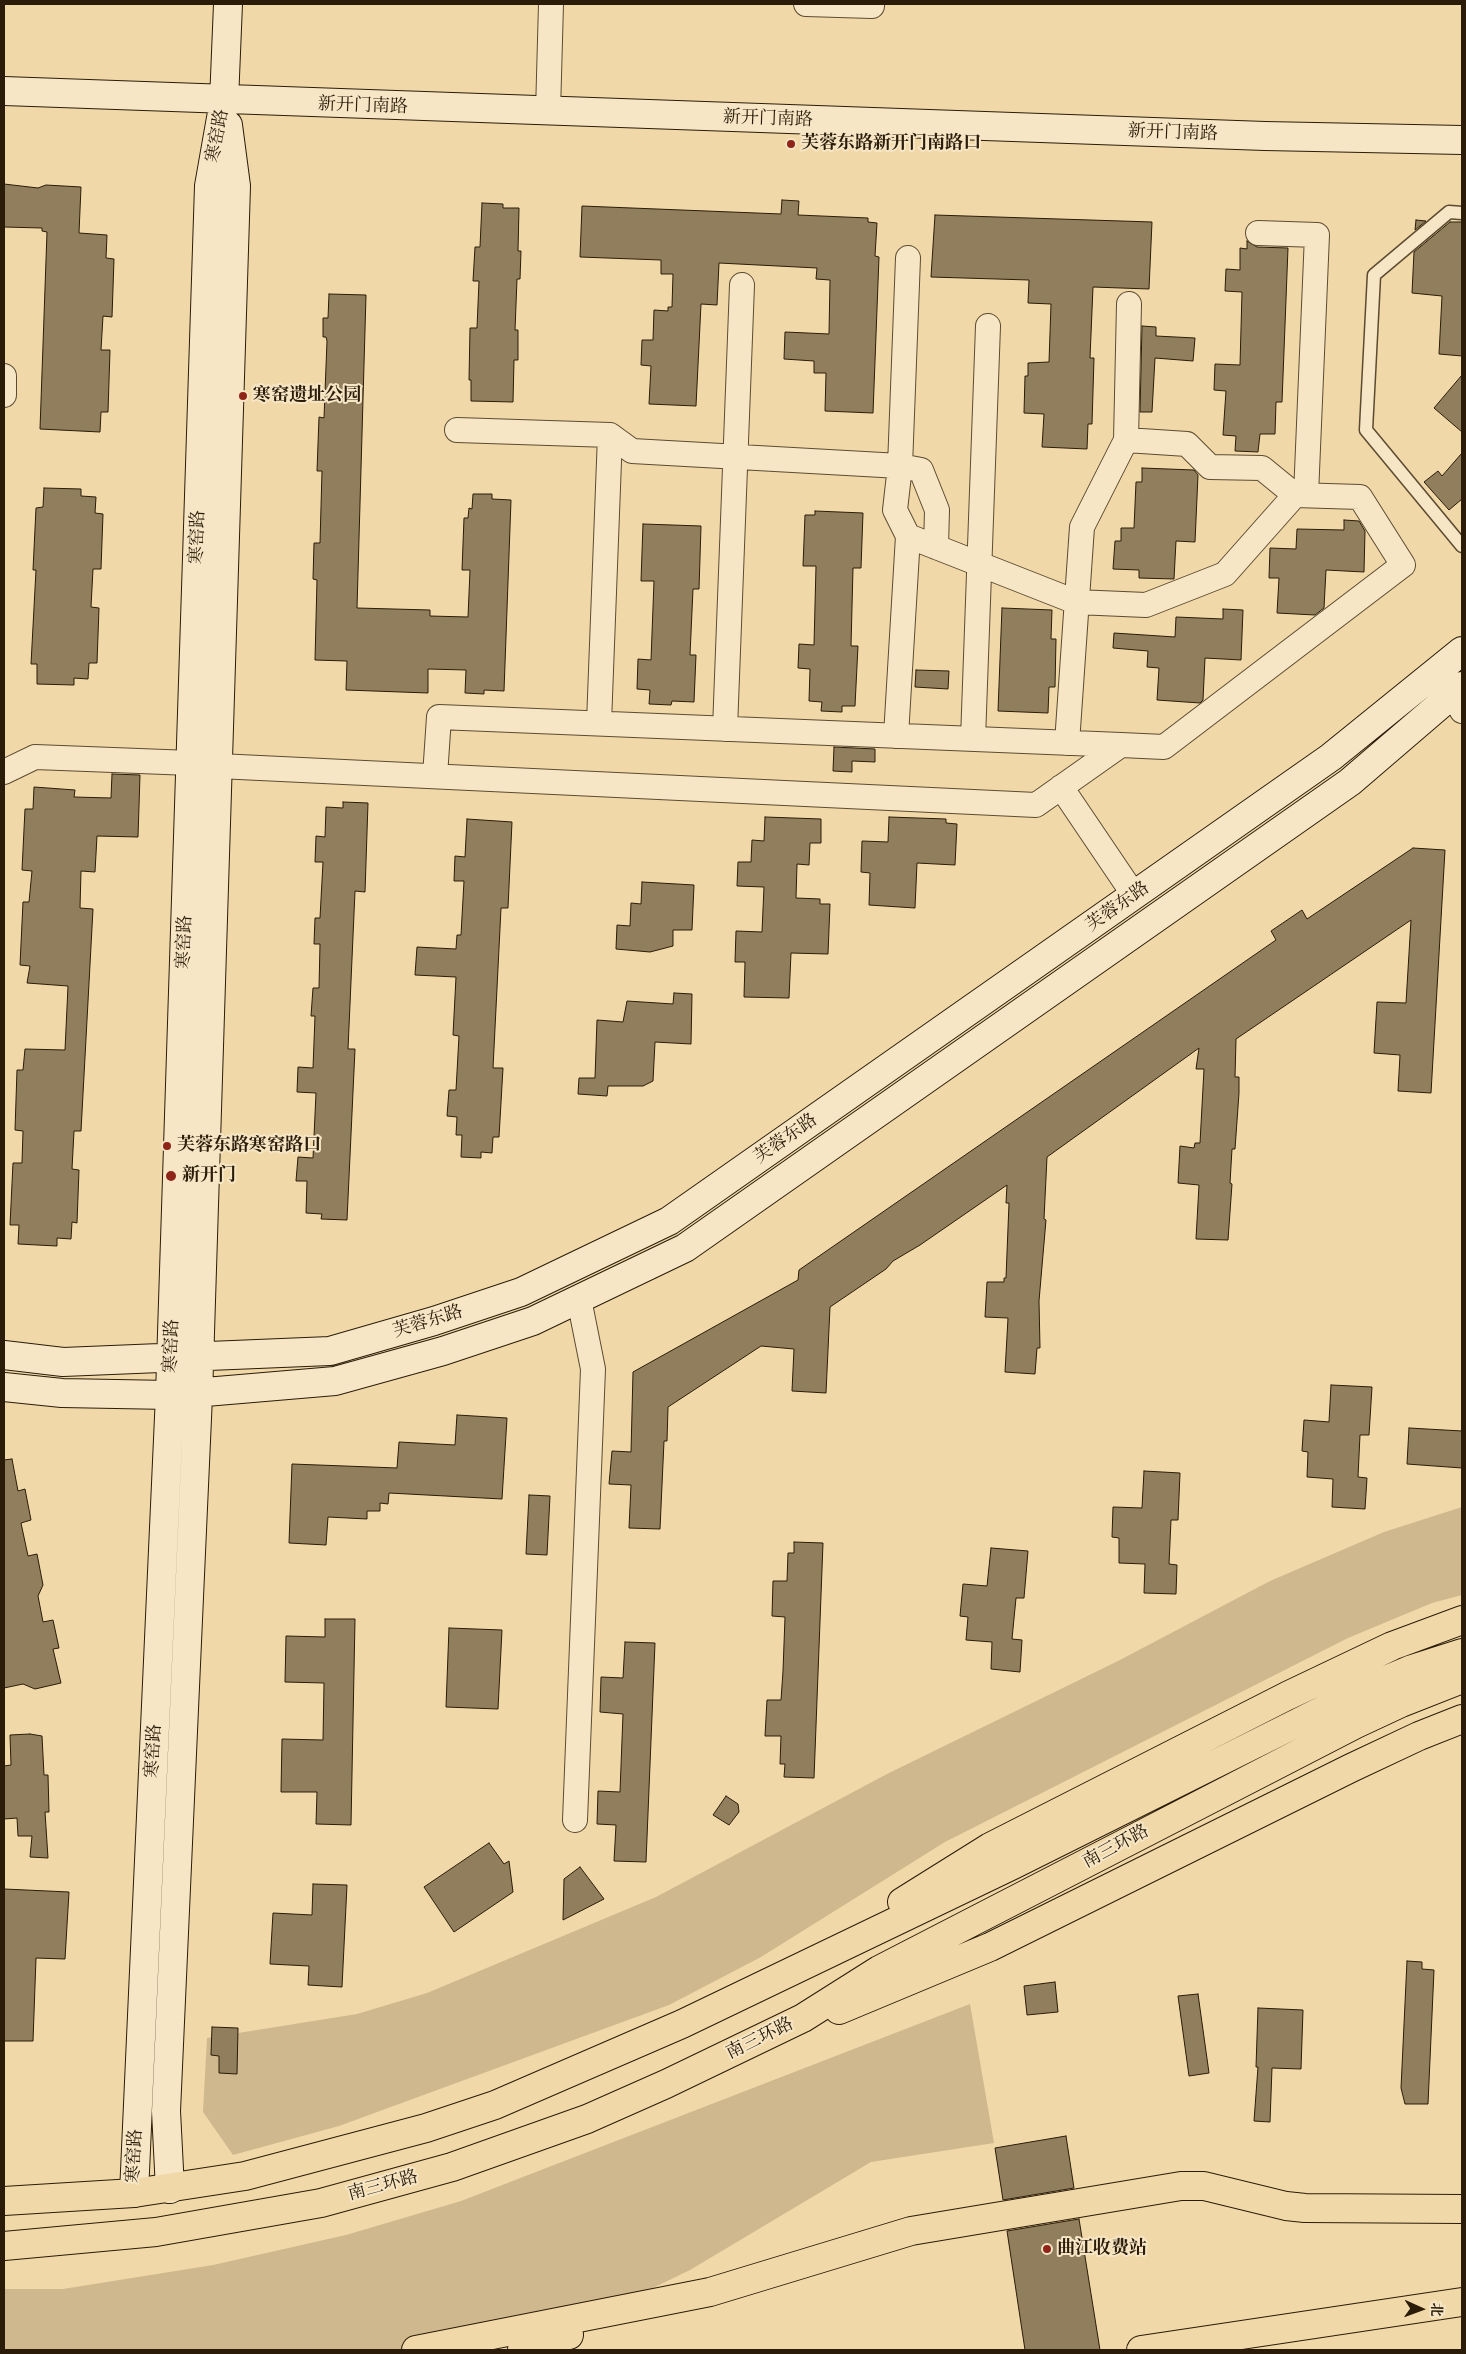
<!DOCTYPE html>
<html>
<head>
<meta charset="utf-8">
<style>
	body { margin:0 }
	#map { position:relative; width:1466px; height:2354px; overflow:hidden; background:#f1d8a8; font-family:"IM FELL French Canon","Noto Serif SC",serif }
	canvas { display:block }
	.frame { position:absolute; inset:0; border:5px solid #2a1c09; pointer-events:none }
	.north { position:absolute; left:1396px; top:2284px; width:50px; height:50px; -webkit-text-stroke:4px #f6e6c6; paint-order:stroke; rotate:92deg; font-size:14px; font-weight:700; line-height:20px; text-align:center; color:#2a1c09 }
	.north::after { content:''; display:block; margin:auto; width:18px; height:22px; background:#2a1c09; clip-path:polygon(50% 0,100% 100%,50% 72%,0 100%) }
</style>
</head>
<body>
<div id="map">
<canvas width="1466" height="2354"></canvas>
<div class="frame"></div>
<div class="north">北</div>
</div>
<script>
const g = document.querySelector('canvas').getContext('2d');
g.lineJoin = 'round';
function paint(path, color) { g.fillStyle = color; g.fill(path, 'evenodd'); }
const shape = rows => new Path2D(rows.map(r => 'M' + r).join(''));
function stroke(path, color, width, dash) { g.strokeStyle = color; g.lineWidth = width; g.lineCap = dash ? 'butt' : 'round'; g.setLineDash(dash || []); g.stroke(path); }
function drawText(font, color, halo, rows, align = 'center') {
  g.font = font + ' "IM FELL French Canon","Noto Serif SC",serif'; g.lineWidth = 4; g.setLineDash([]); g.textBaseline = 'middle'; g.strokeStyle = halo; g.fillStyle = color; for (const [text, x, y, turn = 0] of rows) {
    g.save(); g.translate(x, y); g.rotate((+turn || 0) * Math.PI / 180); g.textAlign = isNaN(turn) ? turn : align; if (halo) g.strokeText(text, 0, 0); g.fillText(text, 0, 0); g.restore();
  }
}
paint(shape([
	[1462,1507,1462,1595,1432,1603,1348,1638,945,1842,761,1957,669,2005,339,2126,233,2155,203,2112,207,2038,357,2014,427,1993,656,1897,887,1774,1118,1661,1270,1581,1384,1532],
	[970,2004,994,2143,871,2162,690,2270,630,2299,451,2350,4,2350,4,2289,63,2289,213,2265,346,2235,461,2201]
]), '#cfb88d');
const building = shape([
	[4,184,38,188,46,185,81,187,79,233,107,235,106,258,114,259,112,317,103,316,101,350,110,350,108,412,101,412,100,432,40,429,47,232,42,231,42,228,4,227,4,184],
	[782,200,799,201,798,215,868,218,868,222,877,223,875,256,879,257,873,413,825,411,826,373,814,373,814,361,784,359,785,332,829,334,830,280,816,279,817,268,719,263,717,305,701,304,696,406,649,404,651,366,641,365,642,340,653,340,654,310,668,311,668,307,672,307,673,274,661,274,661,260,580,257,582,206,781,214,782,200],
	[482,203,503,204,503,208,519,208,518,251,521,251,520,279,517,279,515,330,518,330,518,360,514,360,513,402,471,401,471,380,469,380,470,328,477,328,479,281,473,281,475,247,480,247,482,203],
	[935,215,1152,222,1149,289,1093,287,1090,358,1094,358,1092,424,1088,424,1087,449,1042,447,1044,414,1024,413,1025,376,1028,376,1028,363,1049,362,1051,304,1028,303,1029,280,931,277,935,215],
	[1416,220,1426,221,1415,230,1416,220],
	[1450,222,1462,222,1462,356,1439,354,1442,296,1412,293,1414,252,1450,222],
	[1247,241,1257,247,1288,248,1282,402,1276,402,1275,434,1260,434,1258,452,1235,451,1236,436,1223,435,1226,391,1214,390,1215,364,1240,365,1242,292,1225,291,1226,269,1240,270,1240,248,1247,249,1247,241],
	[329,294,366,295,357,608,430,610,430,616,468,617,470,570,462,570,464,518,468,518,469,508,472,509,473,494,492,494,492,499,511,500,504,691,484,690,484,694,465,693,466,670,428,669,428,693,346,690,347,661,315,660,317,580,313,579,314,543,320,543,322,471,317,471,319,417,324,418,327,341,326,337,323,337,323,318,328,318,329,294],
	[1142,326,1156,327,1156,336,1195,338,1193,361,1155,358,1152,412,1140,412,1142,326],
	[1462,375,1462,432,1434,408,1462,375],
	[1462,453,1462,499,1449,510,1424,482,1438,471,1442,476,1462,453],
	[1142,468,1194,470,1198,475,1195,542,1176,541,1174,579,1139,578,1139,570,1113,569,1115,541,1121,541,1121,528,1134,528,1136,482,1142,482,1142,468],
	[44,488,81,489,81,496,96,497,95,513,103,514,101,569,93,569,91,607,99,608,97,663,89,663,88,679,74,678,74,685,37,684,37,664,31,664,36,570,33,570,36,508,43,507,44,488],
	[815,511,863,513,861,568,853,568,851,646,858,646,855,706,842,706,842,712,821,711,822,702,809,701,810,669,798,668,799,644,814,645,816,566,803,566,805,515,815,515,815,511],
	[1344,520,1359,521,1365,531,1364,572,1326,570,1324,608,1315,615,1277,613,1279,578,1269,578,1270,548,1296,549,1297,529,1344,530,1344,520],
	[643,524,701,526,699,589,693,589,690,655,696,655,694,702,672,701,671,705,649,704,650,690,637,689,638,659,651,660,654,581,641,581,643,524],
	[1002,608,1052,610,1051,639,1056,639,1055,687,1049,687,1048,713,998,711,1002,608],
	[1223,609,1243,610,1241,660,1205,658,1203,700,1200,703,1157,700,1159,668,1147,667,1148,651,1113,648,1114,633,1175,637,1176,617,1223,619,1223,609],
	[916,670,949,671,948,689,915,687,916,670],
	[834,747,875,749,875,762,852,761,852,772,833,771,834,747],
	[112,774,140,775,138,837,97,836,95,872,81,871,80,908,93,909,81,1131,74,1131,72,1169,79,1170,77,1223,72,1222,71,1239,57,1238,57,1246,18,1244,19,1225,10,1225,13,1163,22,1163,23,1131,15,1130,17,1070,23,1070,25,1049,65,1050,68,986,27,983,30,966,20,965,23,902,29,902,32,871,22,870,25,809,33,809,34,787,75,790,74,797,111,798,112,774],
	[343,802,368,803,365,892,355,891,348,1049,355,1049,347,1220,321,1219,322,1214,306,1213,307,1181,296,1181,298,1157,313,1158,316,1093,297,1092,298,1067,313,1068,315,1016,311,1016,313,988,319,988,320,944,314,944,315,918,320,918,323,862,315,862,316,836,325,837,326,807,343,808,343,802],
	[765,817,821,819,821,843,810,843,809,865,797,864,796,898,820,899,820,904,830,904,828,954,791,953,789,998,744,997,745,962,735,962,736,931,762,932,764,887,737,886,738,862,751,862,752,840,764,841,765,817],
	[889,817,946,819,946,823,957,824,955,865,917,863,915,908,869,905,870,873,861,872,862,841,888,842,889,817],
	[467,819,512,822,508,908,501,908,493,1068,503,1068,499,1137,493,1137,492,1153,481,1152,481,1158,461,1157,462,1135,456,1135,457,1117,447,1116,449,1090,456,1090,459,1036,453,1035,456,977,415,975,417,947,456,949,457,935,461,935,464,881,454,881,455,856,465,857,467,819],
	[1413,848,1445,850,1431,1093,1398,1091,1400,1055,1374,1053,1377,1002,1406,1003,1411,920,1236,1039,1235,1077,1239,1077,1239,1093,1235,1149,1232,1149,1230,1183,1232,1184,1228,1240,1196,1239,1199,1185,1178,1183,1180,1146,1194,1148,1195,1143,1200,1143,1204,1069,1196,1069,1199,1048,1047,1157,1044,1219,1046,1220,1039,1301,1040,1348,1037,1348,1035,1374,1005,1372,1008,1318,985,1317,987,1282,1004,1282,1004,1278,1006,1278,1009,1203,1006,1203,1007,1185,920,1245,893,1261,886,1269,830,1307,826,1393,792,1391,794,1349,761,1346,668,1407,667,1441,664,1441,660,1529,629,1528,631,1485,609,1484,612,1451,631,1452,633,1372,798,1280,799,1270,1276,940,1271,931,1302,910,1307,919,1413,848],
	[642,882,694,885,692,930,673,930,673,946,650,952,616,949,617,925,630,926,631,903,641,904,642,882],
	[674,993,692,994,691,1044,655,1042,653,1081,643,1086,608,1086,607,1096,578,1094,579,1078,595,1078,597,1020,623,1022,627,1001,673,1004,674,993],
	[1331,1385,1372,1387,1369,1435,1360,1435,1358,1477,1367,1478,1365,1509,1332,1507,1333,1479,1307,1477,1308,1452,1302,1451,1304,1420,1329,1422,1331,1385],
	[457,1415,507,1418,502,1499,389,1493,388,1504,380,1503,380,1511,367,1511,367,1519,328,1517,326,1545,289,1543,292,1464,397,1468,399,1442,455,1445,457,1415],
	[1409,1428,1462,1431,1462,1468,1407,1464,1409,1428],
	[12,1459,18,1491,25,1489,31,1520,21,1523,28,1556,37,1554,43,1585,38,1596,43,1622,53,1620,59,1648,53,1649,61,1683,35,1689,23,1684,4,1688,4,1460,12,1459],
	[1144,1471,1180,1473,1178,1520,1171,1520,1169,1564,1177,1565,1176,1594,1144,1593,1145,1564,1119,1563,1119,1538,1112,1537,1113,1507,1142,1508,1144,1471],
	[529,1495,550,1496,547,1555,526,1554,529,1495],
	[794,1542,823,1543,814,1778,784,1777,785,1764,780,1764,781,1736,765,1736,767,1700,781,1700,783,1671,785,1617,772,1616,773,1581,787,1581,788,1553,794,1553,794,1542],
	[991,1548,1028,1551,1024,1598,1016,1598,1012,1639,1022,1640,1020,1672,991,1669,992,1642,966,1640,968,1617,960,1616,963,1584,987,1586,991,1548],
	[325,1619,355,1619,351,1825,316,1824,317,1792,281,1792,282,1739,323,1740,324,1683,285,1682,286,1636,325,1637,325,1619],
	[449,1628,502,1630,498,1709,446,1707,449,1628],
	[625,1642,655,1643,646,1862,614,1861,616,1825,597,1824,598,1791,620,1792,623,1714,600,1712,601,1677,623,1678,625,1642],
	[30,1734,42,1736,44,1775,48,1775,49,1812,45,1812,48,1858,30,1857,32,1836,18,1836,17,1818,4,1819,4,1766,11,1765,10,1735,30,1734],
	[726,1796,738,1804,739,1812,729,1825,713,1815,726,1796],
	[489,1843,504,1864,509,1861,513,1892,454,1932,424,1887,489,1843],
	[580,1867,604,1899,563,1920,564,1879,580,1867],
	[313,1884,347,1885,342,1987,308,1985,309,1966,270,1964,273,1913,312,1915,313,1884],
	[4,1889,69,1892,65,1959,36,1958,33,2041,4,2041,4,1889],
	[1407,1961,1422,1962,1422,1969,1434,1970,1428,2104,1405,2104,1401,2088,1407,1961],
	[1055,1982,1058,2012,1027,2015,1024,1986,1055,1982],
	[1198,1994,1209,2073,1189,2076,1178,1996,1198,1994],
	[1258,2008,1303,2010,1301,2069,1272,2068,1270,2122,1254,2121,1258,2067,1256,2067,1258,2008],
	[212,2027,238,2028,237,2074,219,2073,219,2056,211,2055,212,2027],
	[1066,2136,1074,2188,1003,2200,995,2148,1066,2136],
	[1079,2219,1100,2350,1025,2350,1007,2231,1079,2219]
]);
paint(building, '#917e5c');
stroke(building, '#2a1c09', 1);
const lane = shape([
	[1462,213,1449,212,1374,275,1366,430,1462,546]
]);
const street = shape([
	[806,4,872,6,872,4],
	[548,112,551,4],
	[1258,233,1317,235,1306,495],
	[908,258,900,466,921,470,937,510,936,547],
	[4,376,4,395],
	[457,430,610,435,632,451,900,466,895,510,908,536],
	[1126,440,1187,444,1210,467,1262,468,1295,495],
	[1452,695,1462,711],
	[599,723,610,435],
	[725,729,742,285],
	[896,736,908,536,1076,602,1146,605,1225,574,1295,495,1360,497,1403,565,1164,747,1121,745],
	[973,739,988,326],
	[1067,743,1082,527,1126,440,1129,304],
	[218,766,1036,805,1121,745,439,717,435,776],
	[4,772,35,757,191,763],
	[1061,787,1134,895],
	[575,1820,593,1369,579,1299]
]);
const secondary = shape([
	[4,91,1265,136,1462,140],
	[4,1355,63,1362,330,1351,434,1321,521,1292,669,1221,1331,757,1462,651],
	[4,1387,62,1393,170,1395,335,1381,443,1351,533,1321,685,1248,1350,782,1462,686],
	[170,2189,166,2111,198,1396,236,186,228,125],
	[134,2193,170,1395,209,186,224,101,228,4]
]);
const highway = shape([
	[902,1902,990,1847,1287,1696,1392,1646,1462,1620],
	[839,2010,990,1947,1351,1768,1419,1736,1462,1719],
	[4,2201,134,2193,245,2176,426,2128,495,2105,682,2024,1013,1865,1367,1688,1412,1669,1462,1653],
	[4,2246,156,2232,321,2203,452,2167,587,2119,666,2084,803,2018,879,1970,1356,1724,1401,1703,1462,1679],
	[416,2350,710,2292,911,2231,1181,2186,1204,2186,1286,2206,1305,2208,1462,2209],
	[522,2350,569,2335],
	[1141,2350,1462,2302]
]);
stroke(lane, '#5c4b31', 15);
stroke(street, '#5c4b31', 26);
stroke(secondary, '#2a1c09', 30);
stroke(highway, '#2a1c09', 30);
stroke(lane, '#f6e6c6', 12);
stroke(street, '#f6e6c6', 24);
stroke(secondary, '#f6e6c6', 28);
stroke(highway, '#f1d8a8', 28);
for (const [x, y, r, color] of [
	[791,144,5,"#8f2418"],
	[243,396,5,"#8f2418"],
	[167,1146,5,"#8f2418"],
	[171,1176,6,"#8f2418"],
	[1047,2249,5,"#8f2418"]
]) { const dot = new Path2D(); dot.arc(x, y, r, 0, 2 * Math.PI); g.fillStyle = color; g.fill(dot); stroke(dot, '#f6e6c6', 2); }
drawText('18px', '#2a1c09', '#f6e6c6', [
	["新开门南路",363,106,2],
	["新开门南路",768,119,2],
	["新开门南路",1173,133,2],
	["寒窑路",218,136,-79],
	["寒窑路",198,537,-88],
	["芙蓉东路",1118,907,-35],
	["寒窑路",185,942,-88],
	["芙蓉东路",786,1139,-35],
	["芙蓉东路",428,1322,-17],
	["寒窑路",172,1346,-88],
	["寒窑路",154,1751,-87],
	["南三环路",1116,1847,-28],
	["南三环路",760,2039,-26],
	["寒窑路",135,2156,-87],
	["南三环路",383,2186,-15]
]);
drawText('bold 18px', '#2a1c09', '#f6e6c6', [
	["芙蓉东路新开门南路口",801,144],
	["寒窑遗址公园",253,396],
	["芙蓉东路寒窑路口",177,1146],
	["新开门",182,1176],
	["曲江收费站",1057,2249]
], 'left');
</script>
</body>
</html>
